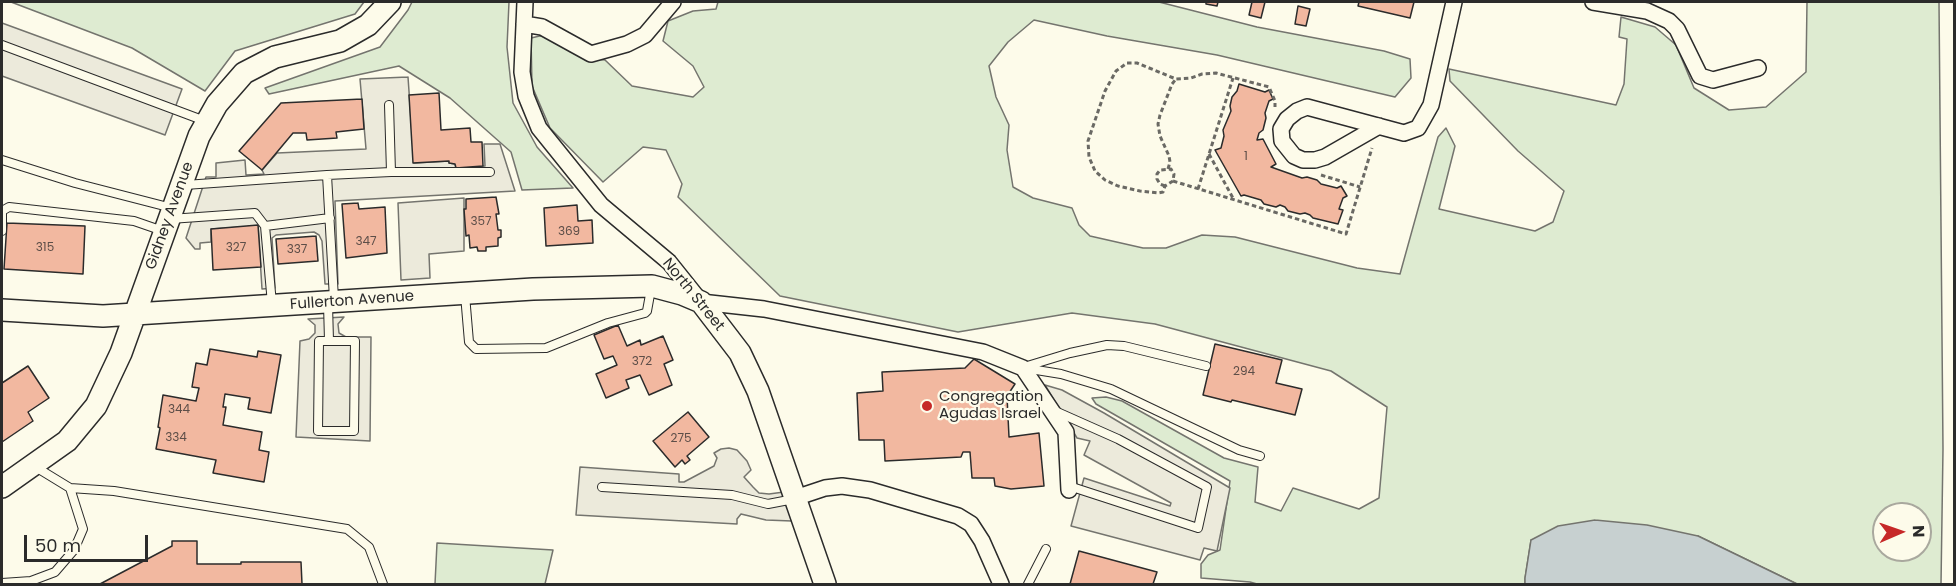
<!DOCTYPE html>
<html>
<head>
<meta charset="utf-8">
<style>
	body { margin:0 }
	#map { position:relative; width:1956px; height:586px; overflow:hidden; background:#fdfbea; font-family:Poppins,sans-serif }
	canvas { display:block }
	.frame { position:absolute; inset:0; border:3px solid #2b2b2b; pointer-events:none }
	.north { position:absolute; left:1872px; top:502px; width:60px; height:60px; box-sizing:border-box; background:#fdfbea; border:2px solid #a9a89e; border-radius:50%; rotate:88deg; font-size:16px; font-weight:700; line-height:24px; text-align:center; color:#2b2b2b }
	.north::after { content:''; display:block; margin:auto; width:21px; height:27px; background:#c62828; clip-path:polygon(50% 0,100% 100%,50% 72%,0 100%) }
	.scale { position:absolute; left:24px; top:535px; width:124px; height:27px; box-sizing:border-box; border:3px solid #2b2b2b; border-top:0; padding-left:8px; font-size:18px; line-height:21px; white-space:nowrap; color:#2b2b2b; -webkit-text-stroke:4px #fdfbea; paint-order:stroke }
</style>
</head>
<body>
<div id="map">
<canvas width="1956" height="586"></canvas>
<div class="frame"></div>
<div class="north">N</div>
<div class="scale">50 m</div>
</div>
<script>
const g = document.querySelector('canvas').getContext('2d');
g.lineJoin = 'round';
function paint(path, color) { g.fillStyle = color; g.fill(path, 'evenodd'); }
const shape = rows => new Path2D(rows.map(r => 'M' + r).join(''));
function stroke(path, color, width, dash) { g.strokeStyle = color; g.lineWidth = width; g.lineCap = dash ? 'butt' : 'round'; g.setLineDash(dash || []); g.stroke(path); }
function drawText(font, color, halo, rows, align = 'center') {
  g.font = font + ' Poppins,sans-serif'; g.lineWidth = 4.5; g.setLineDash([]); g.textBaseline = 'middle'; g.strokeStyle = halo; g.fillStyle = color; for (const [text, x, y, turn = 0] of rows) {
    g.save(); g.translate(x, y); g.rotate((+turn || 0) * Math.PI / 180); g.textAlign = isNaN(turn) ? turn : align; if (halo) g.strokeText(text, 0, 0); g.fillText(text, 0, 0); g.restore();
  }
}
const green = shape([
	[11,2,364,2,355,14,235,51,205,91,132,48,11,2],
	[412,2,509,2,507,47,513,103,537,147,573,188,522,190,511,152,450,98,399,66,269,94,265,88,380,47,408,10,412,2],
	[718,2,1159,2,1257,27,1384,51,1410,59,1411,78,1395,97,1217,55,1107,36,1034,20,1008,42,989,66,996,97,1009,125,1007,150,1013,187,1033,198,1072,208,1079,225,1090,236,1143,248,1166,248,1202,235,1235,237,1357,268,1400,274,1438,137,1446,128,1455,146,1439,209,1535,231,1553,222,1564,191,1518,151,1450,81,1449,69,1616,105,1624,84,1627,39,1619,37,1621,17,1655,27,1676,45,1694,88,1729,110,1766,107,1806,72,1807,2,1939,2,1943,449,1941,584,1797,584,1698,536,1531,540,1525,578,1525,584,1257,584,1250,582,1201,578,1201,564,1208,555,1220,550,1230,481,1096,404,1092,398,1106,397,1122,401,1224,458,1258,467,1255,502,1281,511,1293,488,1359,509,1379,498,1387,407,1331,371,1155,324,1072,313,958,332,780,296,678,197,682,184,666,150,643,147,603,182,550,128,532,86,531,38,544,35,587,58,605,60,632,86,693,97,704,87,693,66,663,41,668,21,693,11,716,9,718,2],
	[1884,514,1920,514,1920,550,1884,550,1884,514],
	[437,543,553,550,545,584,435,584,437,543]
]);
paint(green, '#deebd1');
stroke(green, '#74746e', 1.5);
const parking = shape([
	[2,23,182,89,165,135,2,76,2,23],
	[408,77,414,163,449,161,449,163,455,164,456,168,485,166,484,144,500,144,515,191,335,201,338,284,325,284,322,241,319,235,314,232,276,235,272,238,275,288,262,289,258,226,211,229,211,242,200,243,200,249,195,249,186,238,206,177,216,177,216,163,245,160,246,175,264,174,262,170,277,153,366,149,360,79,408,77],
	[464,198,464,251,429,254,430,278,401,280,398,203,464,198],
	[344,317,338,324,339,333,346,337,371,337,370,441,296,437,300,341,309,339,315,333,315,325,308,319,344,317],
	[1045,385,1062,390,1104,413,1230,488,1217,551,1204,548,1200,560,1071,526,1084,478,1170,506,1171,503,1084,455,1090,441,1077,438,1045,385],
	[729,448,737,450,747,461,751,470,744,477,753,487,759,493,769,494,784,492,792,521,766,520,741,514,737,519,737,524,576,515,580,467,679,474,679,482,684,482,714,466,717,458,714,453,721,449,729,448]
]);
paint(parking, '#eceadb');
stroke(parking, '#74746e', 1.5);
const water = shape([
	[1595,520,1647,525,1698,536,1797,584,1525,584,1525,578,1531,540,1558,526,1595,520]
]);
paint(water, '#c7d0d0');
stroke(water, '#74746e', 1.5);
const building = shape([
	[1206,2,1218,2,1217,6,1206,4,1206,2],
	[1252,2,1265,2,1261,18,1249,15,1252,2],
	[1359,2,1414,2,1410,18,1358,6,1359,2],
	[1298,6,1310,9,1306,26,1295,24,1298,6],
	[1239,84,1265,92,1269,90,1273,99,1269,101,1265,113,1266,118,1263,130,1259,133,1257,140,1263,139,1276,164,1271,167,1302,178,1307,177,1317,180,1321,184,1337,188,1341,186,1347,196,1343,198,1339,209,1343,210,1338,224,1313,218,1310,215,1305,213,1300,214,1288,211,1285,207,1280,205,1276,207,1264,204,1261,200,1244,195,1241,196,1215,150,1221,148,1224,136,1223,130,1231,111,1230,106,1232,97,1237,91,1239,84],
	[439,93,441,130,470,128,471,142,482,142,483,166,456,168,455,164,449,163,449,161,413,163,409,95,439,93],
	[362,99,364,129,336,132,337,138,307,140,306,133,293,133,262,170,239,151,281,103,362,99],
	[496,197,499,214,496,214,498,230,501,230,501,237,498,238,498,246,486,247,486,251,478,251,477,247,470,248,469,235,466,236,464,209,466,209,466,199,496,197],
	[358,203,359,209,385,207,387,253,346,258,342,204,358,203],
	[577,205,578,221,592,220,593,243,546,246,544,208,577,205],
	[7,223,85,226,83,274,4,269,7,223],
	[258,225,261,267,213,270,211,229,258,225],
	[316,236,318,261,278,264,276,239,316,236],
	[618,325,627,346,640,340,641,345,663,336,673,360,664,364,672,385,649,395,640,375,626,380,629,388,606,398,596,374,617,365,613,356,604,359,594,335,618,325],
	[1215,344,1282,360,1276,383,1302,389,1295,415,1232,400,1231,402,1203,395,1215,344],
	[210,349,257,357,258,351,281,355,271,413,248,409,250,398,225,394,223,407,226,407,223,425,262,432,259,450,269,452,264,482,213,473,216,460,156,449,160,428,158,427,163,395,196,401,199,388,192,387,196,363,207,365,210,349],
	[974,359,1015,384,1007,396,1009,437,1039,433,1044,486,1011,489,995,486,994,478,972,478,970,452,963,452,961,457,885,461,884,440,859,440,857,393,883,391,882,372,965,368,974,359],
	[28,366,49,398,28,412,33,421,2,442,2,383,28,366],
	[688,412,709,437,687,456,690,460,685,464,682,460,675,467,653,441,688,412],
	[172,541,197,541,197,564,241,564,241,562,301,562,302,584,100,584,172,546,172,541],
	[1079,551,1157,572,1153,584,1070,584,1079,551]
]);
paint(building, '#f2b8a0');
stroke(building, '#2b2b2b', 1.5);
const lane = shape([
	[2,45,205,121],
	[389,105,391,172,490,172],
	[2,160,75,183,172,208],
	[185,185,327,175],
	[170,219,255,213,265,226,272,304],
	[265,226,330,218],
	[2,231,2,211,9,207,134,221,163,231],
	[465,295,469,342,476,349,546,348,608,323,645,313,647,311,651,289],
	[334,299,327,175,391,172],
	[328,304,329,341,355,341,354,431,318,431,319,341,329,341],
	[1024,367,1070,353,1107,345,1124,346,1206,366],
	[1024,368,1061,374,1111,389,1239,450,1260,456],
	[1055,411,1118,439,1207,487,1198,528,1069,486],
	[34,466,70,488,114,491,347,529,369,547,383,584],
	[602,487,732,495,768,504,794,499],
	[2,583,31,581,55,572,74,550,83,529,70,488],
	[1028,584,1046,549]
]);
const street = shape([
	[525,2,522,72,526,96,539,128,601,205,669,262,701,302,764,309,983,352,1023,368,1066,432,1069,490],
	[1593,2,1647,11,1669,21,1677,29,1700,76,1713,80,1758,68],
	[524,24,542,27,591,54,627,44,645,35,673,2],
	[1379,126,1325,157,1315,160,1303,160,1294,156,1282,141,1281,129,1287,119,1297,111,1307,107,1404,133,1418,128,1431,105,1454,2],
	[795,498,825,488,842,486,870,490,958,516,971,524,982,541,1001,584]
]);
const secondary = shape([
	[2,310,103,316,533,289,652,286,682,294,701,302,740,353,758,391,825,584],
	[2,487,67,441,96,406,121,353,199,136,217,104,244,73,275,57,340,41,368,25,390,2]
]);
stroke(lane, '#2b2b2b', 10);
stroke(street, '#2b2b2b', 18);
stroke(secondary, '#2b2b2b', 24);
stroke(shape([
	[1209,154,1234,200],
	[1168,169,1170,162,1169,156,1160,136,1158,124,1160,115,1172,84,1176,79],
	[1321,175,1360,187],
	[1173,181,1346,234,1372,148],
	[1165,186,1160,184,1157,179,1157,174,1160,170,1171,169,1174,174,1173,181,1165,186,1163,192,1158,193,1140,191,1118,186,1105,180,1095,171,1089,157,1088,141,1105,91,1116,71,1127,63,1137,63,1176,79,1191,78,1202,74,1216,73,1269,87,1275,101,1275,107],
	[1198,189,1233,78]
]), '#6a6964', 3, [4.5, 3]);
stroke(lane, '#fdfbea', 8);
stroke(street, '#fdfbea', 15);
stroke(secondary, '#fdfbea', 21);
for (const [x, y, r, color] of [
	[927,406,6,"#c62828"]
]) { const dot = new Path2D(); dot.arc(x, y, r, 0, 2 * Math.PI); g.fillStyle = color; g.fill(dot); stroke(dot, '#fdfbea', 2); }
drawText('12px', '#5d4e48', null, [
	["1",1246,157],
	["357",481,222],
	["369",569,232],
	["347",366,242],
	["315",45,248],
	["327",236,248],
	["337",297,250],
	["372",642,362],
	["294",1244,372],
	["344",179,410],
	["334",176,438],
	["275",681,439]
]);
drawText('15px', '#2b2b2b', '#fdfbea', [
	["Gidney Avenue",170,216,-70],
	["North Street",693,295,51],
	["Fullerton Avenue",352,301,-4]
]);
drawText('15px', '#2b2b2b', '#fdfbea', [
	["Congregation",939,397],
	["Agudas Israel",939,414]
], 'left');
</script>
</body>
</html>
